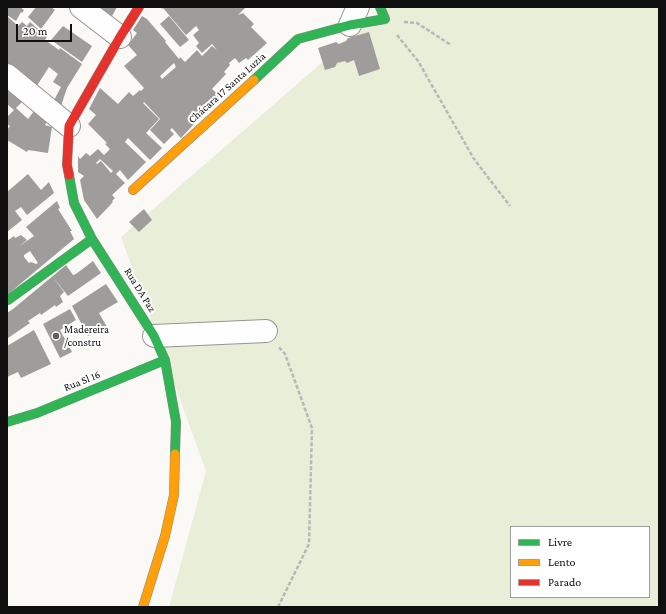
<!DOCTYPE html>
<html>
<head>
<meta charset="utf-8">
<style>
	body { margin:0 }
	#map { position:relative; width:666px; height:614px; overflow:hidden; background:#fbf9f6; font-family:"Crimson Pro",serif }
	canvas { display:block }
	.frame { position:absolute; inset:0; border:8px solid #0f0f0f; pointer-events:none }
	.legend { position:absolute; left:510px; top:526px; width:140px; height:72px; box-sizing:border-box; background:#fff; border:1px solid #9f9f9f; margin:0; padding:5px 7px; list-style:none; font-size:12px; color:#0f0f0f }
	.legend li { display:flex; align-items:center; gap:8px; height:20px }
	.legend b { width:20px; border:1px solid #9f9f9f }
	.scale { position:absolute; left:16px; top:24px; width:56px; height:18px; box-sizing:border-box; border:2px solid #0f0f0f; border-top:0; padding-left:5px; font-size:12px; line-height:14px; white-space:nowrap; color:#0f0f0f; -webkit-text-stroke:3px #fff; paint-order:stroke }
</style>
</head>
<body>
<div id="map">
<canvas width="666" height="614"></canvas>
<div class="frame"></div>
<ul class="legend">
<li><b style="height:5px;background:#30b455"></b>Livre</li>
<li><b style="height:5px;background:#ff9f0a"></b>Lento</li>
<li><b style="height:5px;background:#e5322d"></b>Parado</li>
</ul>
<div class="scale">20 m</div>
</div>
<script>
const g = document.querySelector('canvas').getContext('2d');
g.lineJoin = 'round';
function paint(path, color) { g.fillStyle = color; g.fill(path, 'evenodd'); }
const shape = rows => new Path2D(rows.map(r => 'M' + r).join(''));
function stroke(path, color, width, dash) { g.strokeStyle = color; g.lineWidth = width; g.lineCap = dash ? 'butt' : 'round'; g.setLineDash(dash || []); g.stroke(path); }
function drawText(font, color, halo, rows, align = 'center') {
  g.font = font + ' "Crimson Pro",serif'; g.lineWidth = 4; g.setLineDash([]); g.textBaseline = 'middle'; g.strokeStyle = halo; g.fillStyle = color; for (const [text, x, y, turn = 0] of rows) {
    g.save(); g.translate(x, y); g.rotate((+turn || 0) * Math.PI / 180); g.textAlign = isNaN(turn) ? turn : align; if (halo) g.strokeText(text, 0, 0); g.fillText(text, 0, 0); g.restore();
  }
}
paint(shape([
	[386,7,659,7,659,607,169,607,206,471,121,237],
	[511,527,649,527,649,597,511,597]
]), '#e8eed8');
paint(shape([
	[9,7,20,7,24,10,22,13,21,12,16,21,7,15,7,9],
	[36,7,51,7,55,10,41,29,28,17],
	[89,7,117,7,108,23],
	[161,7,246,7,238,15,243,13,254,24,251,27,267,43,248,60,246,58,239,63,235,58,229,63,230,65,224,72,226,74,212,89,220,96,181,138,172,128,170,130,174,134,164,144,150,130,160,119,144,102,143,103,159,119,146,133,162,148,150,160,128,138,125,142,146,162,128,180,120,170,116,174,125,183,112,195,115,198,112,201,113,202,97,219,84,200,80,180,84,176,78,172,78,156,80,159,86,153,90,156,98,149,104,155,110,149,105,144,107,143,88,124,96,115,89,109,100,88,118,104,129,92,133,96,140,90,141,91,144,88,124,66,137,55,128,45,137,33,133,30,142,16,147,19,166,41,165,42,179,59,180,57,185,62,197,50,202,56,212,46,217,50,212,44,202,53,196,46,199,43,193,35,199,30,196,26,186,35,163,8,162,9],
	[174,63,176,67,162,79,160,76],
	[100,159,113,171,111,173,101,161,97,164,96,163],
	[7,16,18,26,22,22,27,26,30,22,47,37,45,40,59,50,60,48,82,64,67,88,60,109,52,104,61,87,53,82,58,74,49,67,36,87,7,72],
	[169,16,189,40,180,47,160,24],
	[63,26,92,46,82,62,51,40],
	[369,32,380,69,359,76,354,60,347,63,345,61,337,63,335,67,325,70,318,48,336,42,339,44,346,41,348,38],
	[7,85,24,100,16,108,28,119,35,110,49,119,45,125,52,127,48,153,28,150,27,152,7,140,7,130,10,126,7,124,7,117,14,110,7,104],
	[28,174,41,190,49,182,54,193,27,215,21,207,15,211,22,220,7,232,7,192],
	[57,201,60,208,58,209,72,231,70,231,74,239,7,295,7,241,14,236,15,238,21,235,27,240,18,247,34,236,26,227],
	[30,251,38,263,36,264,31,262,29,263,24,257,24,255],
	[144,209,152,220,139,232,129,222],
	[93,261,101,273,68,296,53,277,64,292,60,296,63,302,56,307,55,305,41,315,40,313,28,321,30,323,8,338,7,313,13,309,66,265,73,275,76,274],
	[106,284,118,302,99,313,107,327,88,336,72,306],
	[70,309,76,320,60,330,72,352,60,358,43,324],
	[34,330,51,364,21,378,18,372,7,377,7,346]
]), '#9f9d9b');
const street = shape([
	[81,7,120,37],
	[350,25,358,7],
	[7,75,69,126],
	[154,336,266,331]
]);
const fast = shape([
	[254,80,298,39,350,25,385,19,380,7],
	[69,175,74,203,92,239,154,336,165,360,176,422,175,454],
	[8,300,92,239],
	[7,422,37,413,165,360]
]);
const slow = shape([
	[133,190,254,80],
	[143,607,165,536,174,495,175,454]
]);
const jam = shape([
	[69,175,67,165,69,126,120,37,139,7]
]);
stroke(street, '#959493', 24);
stroke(fast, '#8c8b8a', 10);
stroke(slow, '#8c8b8a', 10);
stroke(jam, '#8c8b8a', 10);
stroke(shape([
	[404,22,417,23,451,45],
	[397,35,418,61,474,159,510,206],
	[278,607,309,544,312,428,285,354,278,346]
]), '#b9b8b8', 2.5, [4, 2]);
stroke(street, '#fefefe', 22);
stroke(fast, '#30b455', 9);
stroke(slow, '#ff9f0a', 9);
stroke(jam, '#e5322d', 9);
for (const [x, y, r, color] of [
	[56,336,4,"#626160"]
]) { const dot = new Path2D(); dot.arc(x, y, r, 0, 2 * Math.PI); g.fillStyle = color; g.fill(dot); stroke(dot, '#fff', 1.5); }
drawText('11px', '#0f0f0f', '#fff', [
	["Chácara 17 Santa Luzia",227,88,-42],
	["Rua DA Paz",140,290,58],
	["Rua Sl 16",82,381,-22]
]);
drawText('11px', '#0f0f0f', '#fff', [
	["Madereira",64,330],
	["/constru",64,343]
], 'left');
</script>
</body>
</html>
